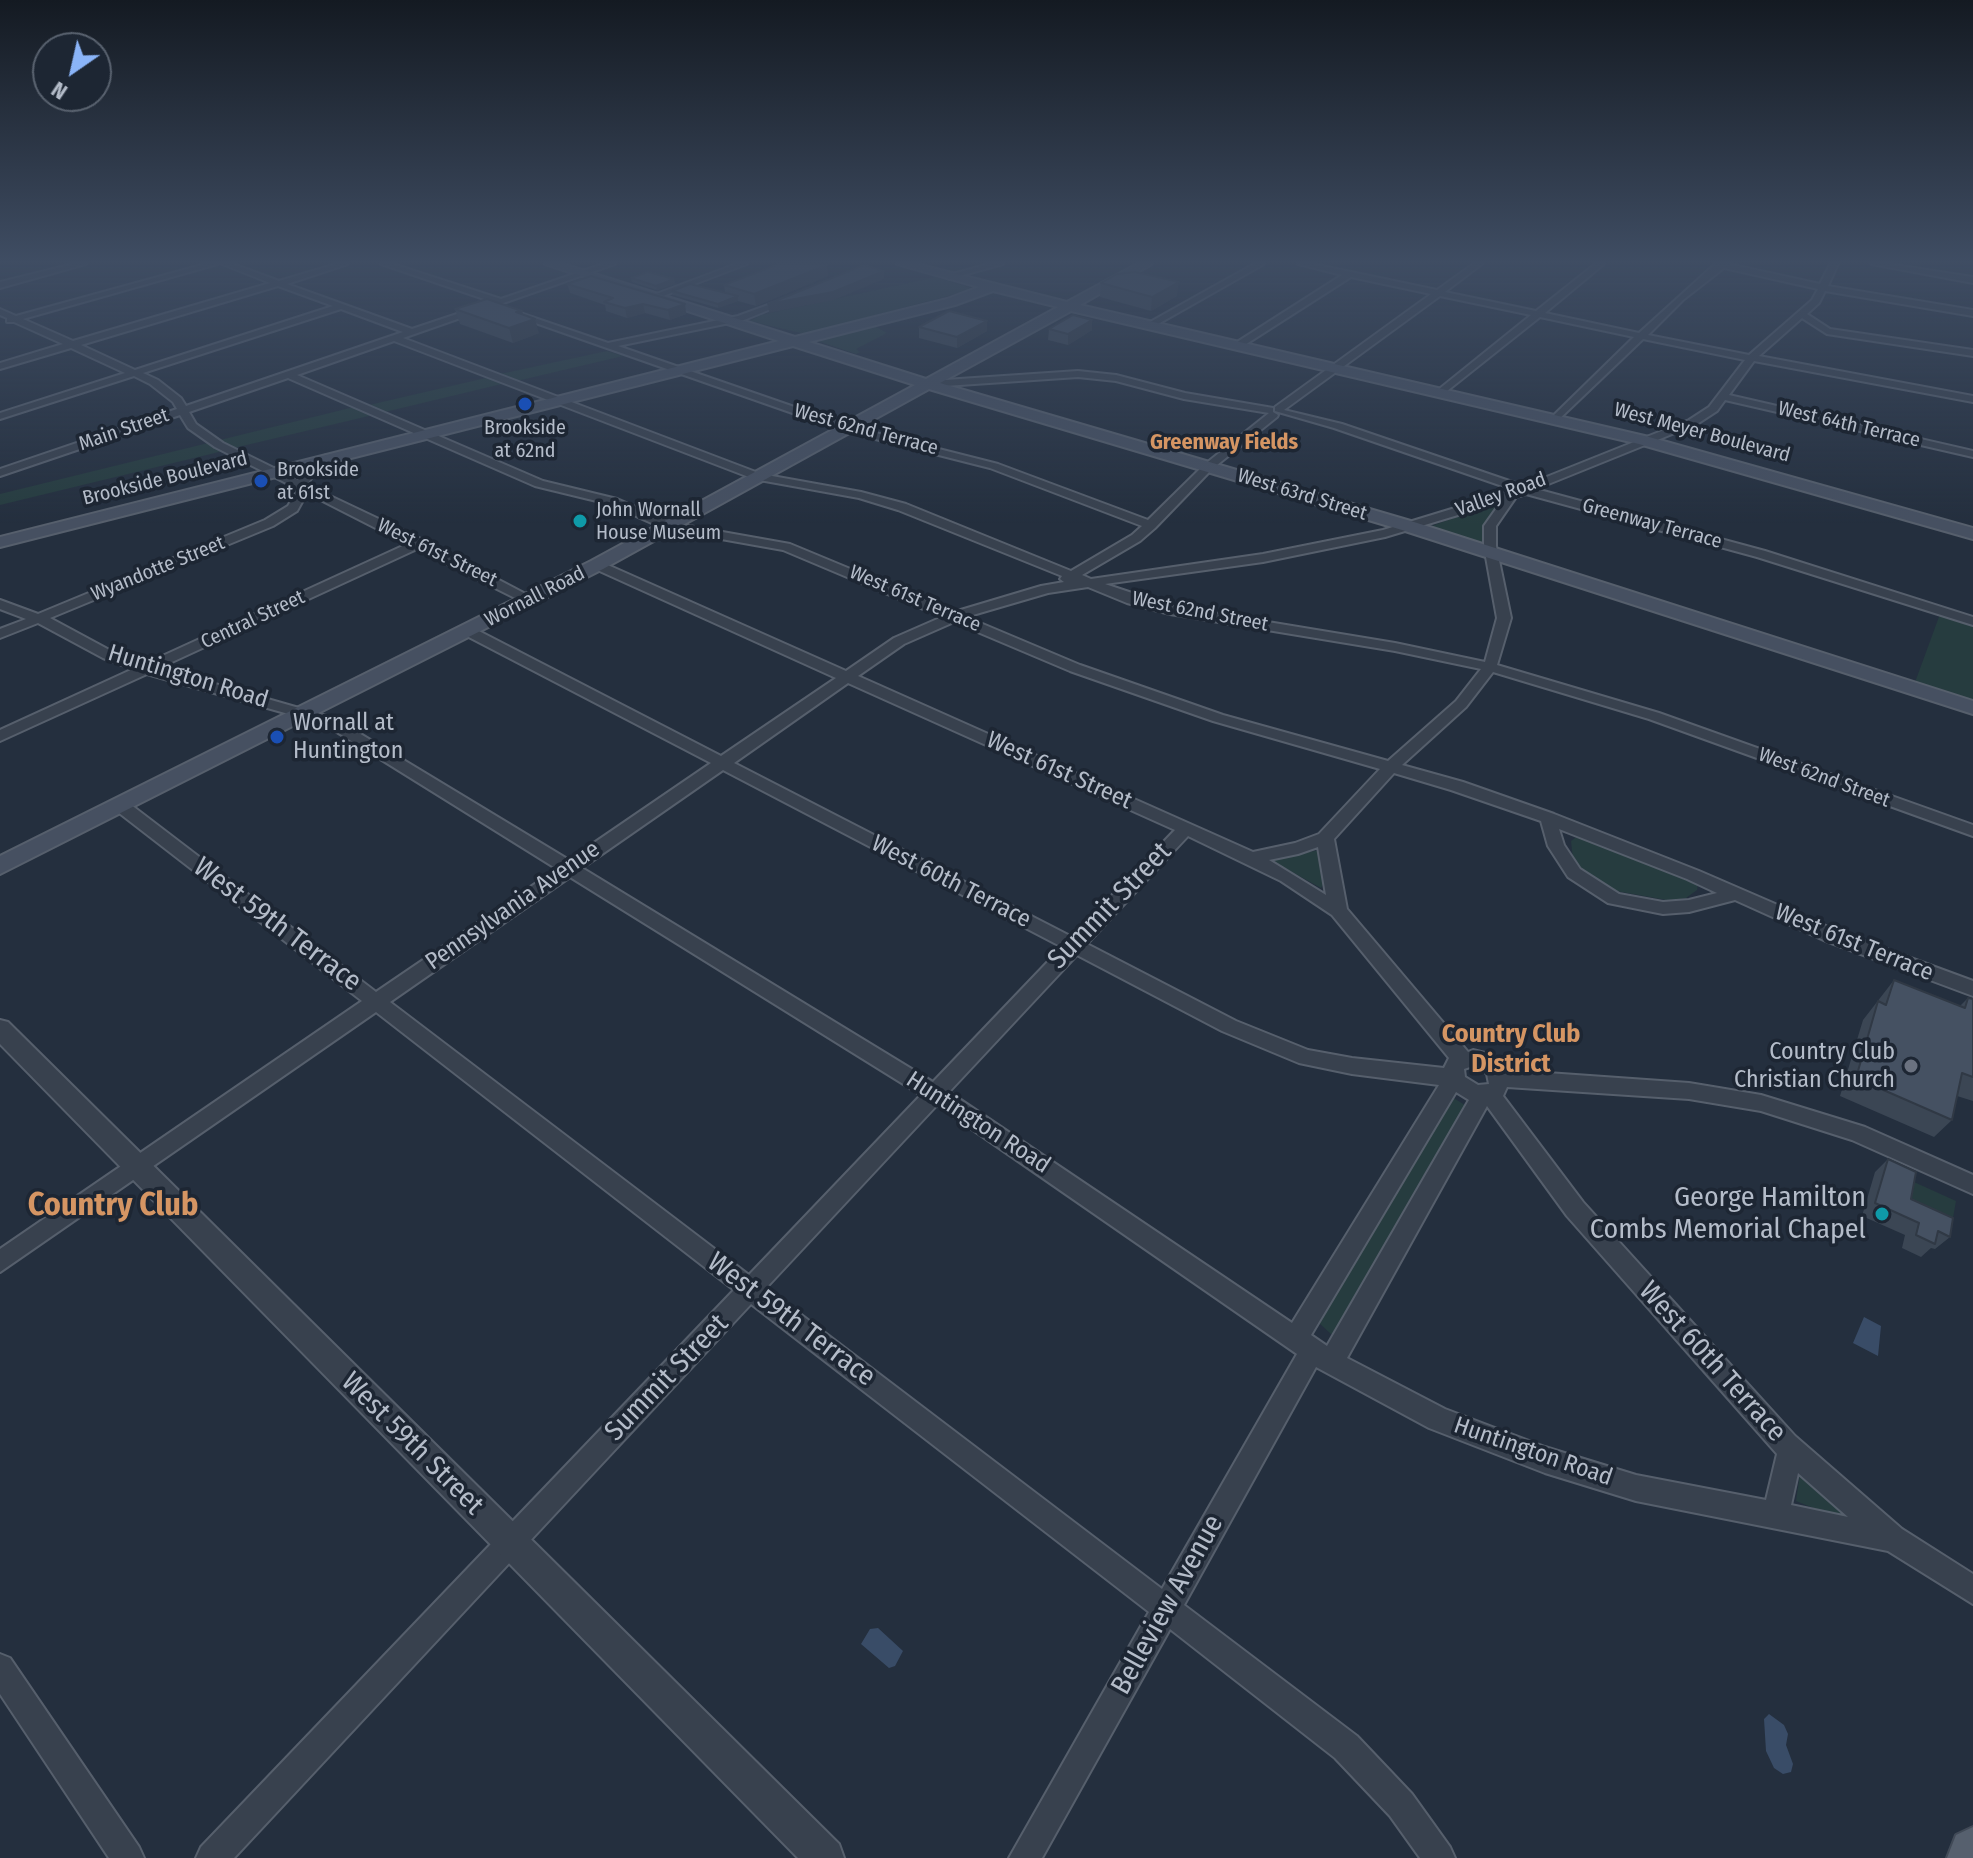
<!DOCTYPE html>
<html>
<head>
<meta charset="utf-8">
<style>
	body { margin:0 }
	#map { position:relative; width:1973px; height:1858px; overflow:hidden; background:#242f3e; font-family:"Fira Sans Condensed",sans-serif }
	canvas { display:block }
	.north { position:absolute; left:32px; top:32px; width:80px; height:80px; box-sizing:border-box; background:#1d2633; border:2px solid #59626f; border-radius:50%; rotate:214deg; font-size:22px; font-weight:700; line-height:32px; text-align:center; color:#b4bcc9 }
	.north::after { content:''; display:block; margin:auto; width:28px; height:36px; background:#8ab4f8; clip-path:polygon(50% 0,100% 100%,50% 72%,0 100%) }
</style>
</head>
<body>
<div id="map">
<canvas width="1973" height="1858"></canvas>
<div class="north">N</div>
</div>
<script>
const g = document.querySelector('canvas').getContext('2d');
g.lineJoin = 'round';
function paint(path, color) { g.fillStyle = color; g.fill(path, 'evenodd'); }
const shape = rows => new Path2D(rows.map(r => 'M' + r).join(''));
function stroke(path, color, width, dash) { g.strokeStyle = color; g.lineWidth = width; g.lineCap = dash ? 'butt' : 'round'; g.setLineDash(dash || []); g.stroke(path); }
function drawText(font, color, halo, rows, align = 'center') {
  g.font = font + ' "Fira Sans Condensed",sans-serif'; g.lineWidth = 7; g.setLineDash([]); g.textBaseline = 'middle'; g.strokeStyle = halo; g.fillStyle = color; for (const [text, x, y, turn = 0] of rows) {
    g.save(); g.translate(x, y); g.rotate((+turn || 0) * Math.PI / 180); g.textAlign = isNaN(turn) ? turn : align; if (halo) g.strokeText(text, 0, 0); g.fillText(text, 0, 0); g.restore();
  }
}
paint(shape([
	[936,277,974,289,805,334,750,321,761,315],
	[873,325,887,333,856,349,860,352,856,354,815,340],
	[607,351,623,356,517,381,500,374],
	[490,377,506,383,385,412,369,405],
	[354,407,373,415,234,448,220,440],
	[208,443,223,451,0,505,0,494],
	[1492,504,1498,505,1487,523,1485,540,1480,544,1429,527],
	[1940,614,1973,624,1973,703,1914,685],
	[1579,835,1698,884,1697,890,1686,898,1672,901,1616,891,1594,881,1573,860,1571,841],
	[1321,850,1324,883,1321,888,1274,862,1277,857],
	[1452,1097,1468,1107,1337,1334,1331,1334,1318,1322],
	[1914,1182,1956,1201,1950,1235,1907,1215],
	[1800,1474,1861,1527,1796,1501]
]), '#263c3f');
paint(shape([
	[1864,1317,1881,1326,1878,1356,1853,1343],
	[878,1628,903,1651,895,1666,889,1668,861,1644,870,1629],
	[1769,1714,1784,1725,1788,1734,1786,1745,1793,1764,1791,1772,1783,1774,1774,1768,1766,1751,1764,1719]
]), '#394c67');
const minor = shape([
	[73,264,86,264,0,288,0,282,73,264],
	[205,264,218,264,23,319,73,341,270,283,222,264,233,264,279,281,336,264,348,264,287,284,412,329,493,302,381,264,393,264,501,299,603,264,615,264,403,338,761,474,861,492,906,504,1071,571,1132,535,1142,526,990,468,844,431,510,314,517,312,608,343,738,316,793,296,793,300,744,320,618,346,852,427,998,464,1148,520,1204,465,1269,413,1184,399,1116,381,1078,377,930,387,925,384,930,381,1078,371,1116,375,1185,393,1273,408,1273,412,1278,415,1277,417,1212,469,1155,528,1140,541,1082,575,1091,579,1263,554,1383,530,1514,490,1334,428,1275,411,1275,407,1431,294,1351,277,1240,348,1234,348,1234,344,1342,275,1298,264,1313,264,1437,290,1473,264,1482,264,1445,292,1536,311,1595,264,1604,264,1545,313,1639,333,1715,264,1729,264,1820,284,1830,264,1838,264,1828,286,1973,310,1973,316,1825,291,1819,303,1807,314,1830,329,1973,350,1973,356,1827,334,1802,318,1759,356,1973,396,1973,402,1754,361,1729,395,1973,451,1973,457,1725,400,1717,411,1697,424,1536,489,1765,551,1973,617,1973,625,1757,557,1526,494,1516,497,1496,526,1496,546,1511,618,1497,665,1659,713,1973,825,1973,836,1649,719,1493,672,1466,707,1402,765,1463,782,1554,814,1699,871,1840,932,1973,981,1973,996,1828,942,1735,900,1689,912,1663,914,1608,903,1568,877,1548,846,1541,821,1451,790,1394,773,1334,839,1347,909,1468,1052,1473,1050,1493,1055,1505,1070,1689,1083,1761,1095,1865,1127,1973,1175,1973,1194,1852,1140,1761,1111,1689,1099,1507,1087,1503,1096,1583,1202,1795,1436,1902,1529,1973,1574,1973,1604,1888,1551,1636,1501,1545,1473,1429,1428,1316,1367,1184,1605,1357,1736,1412,1794,1450,1847,1455,1858,1420,1858,1390,1816,1335,1758,1170,1629,1042,1858,1009,1858,1149,1612,751,1304,234,1858,196,1858,201,1847,734,1290,376,1012,0,1272,0,1249,362,1001,114,809,112,805,114,801,126,801,376,992,557,869,324,724,147,674,0,741,0,730,133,669,103,658,38,623,0,638,0,629,26,619,0,609,0,600,38,614,265,520,288,506,298,489,215,447,188,428,180,415,0,476,0,469,177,409,173,402,150,384,134,376,0,419,0,413,125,373,71,348,0,369,0,363,63,344,14,322,7,322,7,318,0,315,0,309,16,316,205,264],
	[1724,268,1818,289,1812,300,1749,355,1648,335,1683,300,1724,268],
	[278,286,333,306,135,370,81,345,278,286],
	[1440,296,1531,315,1438,390,1437,392,1442,395,1540,317,1634,337,1552,417,1551,419,1556,422,1643,339,1745,360,1709,407,1689,420,1524,486,1342,424,1284,410,1440,296],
	[341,309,403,332,186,406,181,398,158,380,143,373,341,309],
	[394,341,754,479,859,498,898,510,1062,576,1060,579,1064,582,1041,586,954,612,790,544,672,523,617,499,543,481,297,375,394,341],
	[288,378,535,486,609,504,665,529,783,550,942,617,894,638,846,671,601,562,593,562,593,568,836,678,721,756,473,628,463,628,463,634,711,763,569,860,334,718,159,668,417,549,525,603,537,600,423,540,307,485,312,477,334,459,334,455,326,455,303,473,298,480,223,443,196,424,189,412,288,378],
	[307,493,407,544,145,664,113,652,50,618,273,526,297,511,307,493],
	[1501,502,1484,526,1484,546,1497,618,1485,662,1395,643,1171,606,1105,584,1263,562,1385,537,1501,502],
	[1088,587,1127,603,1170,614,1395,651,1481,669,1456,701,1388,761,1223,715,1080,665,966,617,1048,593,1088,587],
	[954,622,1070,671,1213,721,1380,769,1319,834,1295,843,1253,852,858,676,904,644,954,622],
	[848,683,1175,830,1072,937,734,763,848,683],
	[723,770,1062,947,933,1082,582,868,723,770],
	[1559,829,1687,879,1717,893,1689,900,1663,902,1619,894,1580,869,1564,845,1559,829],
	[1188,836,1281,881,1332,915,1449,1058,1444,1068,1352,1058,1308,1050,1236,1021,1087,944,1188,836],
	[1318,847,1326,895,1269,860,1298,854,1318,847],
	[570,877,921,1095,749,1275,390,1002,570,877],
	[1077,955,1222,1031,1299,1063,1352,1074,1439,1085,1292,1323,949,1092,1077,955],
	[1473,1066,1480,1068,1487,1074,1489,1084,1478,1085,1465,1077,1464,1069,1473,1066],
	[1456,1092,1469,1100,1327,1346,1311,1335,1456,1092],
	[937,1105,1297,1354,1162,1589,766,1288,937,1105],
	[1487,1106,1567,1216,1777,1454,1766,1500,1636,1475,1545,1447,1445,1409,1347,1358,1487,1106],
	[1798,1473,1848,1517,1791,1505,1798,1473],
	[736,264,747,264,658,298,651,296,736,264],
	[989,264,1003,264,949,279,945,276,989,264],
	[1254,264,1264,264,1151,328,1143,326,1254,264],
	[1871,264,1889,264,1973,277,1973,283,1871,264],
	[0,1654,10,1658,139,1847,144,1858,109,1858,0,1694,0,1654]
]);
const tertiary = shape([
	[0,1020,8,1022,839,1844,844,1858,798,1858,0,1044,0,1020]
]);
const secondary = shape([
	[545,264,563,264,795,337,947,299,979,287,897,264,917,264,1067,302,1137,264,1152,264,1080,305,1649,437,1973,528,1973,539,1639,444,1071,311,940,383,1414,522,1973,701,1973,714,1402,530,929,389,603,569,0,874,0,856,591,561,915,385,793,346,0,547,0,537,779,341,545,264],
	[993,291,1058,307,926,379,809,342,955,305,993,291]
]);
const primary = shape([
	[1973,1827,1973,1858,1947,1858,1956,1835,1973,1827]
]);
stroke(minor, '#565f6c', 4);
stroke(tertiary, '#565f6c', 4);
stroke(secondary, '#565f6c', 4);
stroke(primary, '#414a57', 4);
paint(minor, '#38414e');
paint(tertiary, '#38414e');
paint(secondary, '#465061');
paint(primary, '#56606e');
paint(shape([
	[827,265,828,276,756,306,738,301,718,308,673,295,672,291,725,293,724,285],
	[631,278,674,279,675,284,657,290,632,282],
	[1101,283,1177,296,1151,311,1100,297],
	[567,284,685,304,686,314,670,320,645,313,627,318,606,311,605,305,570,293],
	[455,309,522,311,523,315,539,333,513,343,460,324],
	[919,327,987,331,957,348,919,338],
	[1049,329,1092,330,1068,345,1048,340],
	[1894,980,1960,1006,1968,998,1973,999,1973,1101,1957,1096,1952,1120,1934,1137,1840,1096,1863,1020],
	[1888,1159,1911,1199,1950,1237,1935,1249,1931,1248,1921,1257,1902,1248,1905,1235,1862,1216,1875,1172]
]), '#3b4654');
paint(shape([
	[827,265,828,276,756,306,754,294],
	[884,271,884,279,834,300,769,313,768,304],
	[674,279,675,284,657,290,656,286],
	[1179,282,1177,296,1151,311,1152,297],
	[738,296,738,301,718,308,718,304],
	[643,304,645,313,627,318,625,308],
	[685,304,686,314,670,320,668,310],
	[522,311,525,322,535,319,539,333,513,343,509,328,516,312],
	[1092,320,1092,330,1068,345,1068,334],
	[987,321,987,331,957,348,957,337]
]), '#303945');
const building = shape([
	[779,264,827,265,754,294,724,285,779,264],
	[864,265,884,271,833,292,768,304,864,265],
	[648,272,674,279,656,286,631,278,648,272],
	[1135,272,1179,282,1152,297,1101,283,1117,274,1135,272],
	[591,276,685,304,668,310,643,304,625,308,604,302,613,298,567,284,591,276],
	[690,284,738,296,718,304,672,291,690,284],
	[487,299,522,311,516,312,535,319,509,328,455,309,487,299],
	[949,311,987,321,957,337,919,327,949,311],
	[1073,315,1092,320,1068,334,1049,329,1073,315],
	[1894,980,1965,1008,1968,998,1973,999,1973,1077,1962,1073,1952,1120,1856,1078,1878,1001,1886,1005,1894,980],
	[1888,1159,1916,1172,1911,1199,1953,1218,1950,1237,1938,1231,1935,1244,1916,1235,1919,1223,1875,1203,1888,1159]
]);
paint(building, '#455162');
stroke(building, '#303945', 2);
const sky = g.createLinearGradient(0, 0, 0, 524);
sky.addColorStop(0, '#141a22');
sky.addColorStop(0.5, '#3f4d63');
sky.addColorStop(1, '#3f4d6300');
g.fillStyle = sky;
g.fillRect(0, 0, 1973, 524);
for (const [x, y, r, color] of [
	[525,404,8,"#1a4fb4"],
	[261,481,8,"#1a4fb4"],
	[580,521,8,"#0f9aa8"],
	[277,737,8,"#1a4fb4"],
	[1911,1066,8,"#6b7280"],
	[1882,1214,8,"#0f9aa8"]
]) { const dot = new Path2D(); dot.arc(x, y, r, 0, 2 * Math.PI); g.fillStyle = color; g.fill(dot); stroke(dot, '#1d2633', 3); }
drawText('20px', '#b4bcc9', '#1d2633', [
	["West 64th Terrace",1849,425,13],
	["Main Street",124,430,-19],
	["West 62nd Terrace",866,430,15],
	["West Meyer Boulevard",1702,433,15],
	["Brookside Boulevard",165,479,-14],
	["West 63rd Street",1302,495,17],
	["Valley Road",1501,495,-20],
	["Greenway Terrace",1652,524,15],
	["West 61st Street",437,553,26],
	["Wyandotte Street",158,569,-22],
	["Wornall Road",535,597,-27],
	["West 61st Terrace",915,599,23],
	["West 62nd Street",1200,612,11],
	["Central Street",253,620,-25],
	["West 62nd Street",1824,778,20]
]);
drawText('20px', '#b4bcc9', '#1d2633', [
	["Brookside",525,428,"center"],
	["at 62nd",525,451,"center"],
	["Brookside",277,470],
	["at 61st",277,493],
	["John Wornall",596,510],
	["House Museum",596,533]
], 'left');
drawText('bold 22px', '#d59563', '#1d2633', [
	["Greenway Fields",1224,443]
]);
drawText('24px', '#b4bcc9', '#1d2633', [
	["Huntington Road",188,677,17],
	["West 61st Street",1059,771,24],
	["West 60th Terrace",951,882,27],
	["Pennsylvania Avenue",513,906,-35],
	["West 61st Terrace",1854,943,22],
	["Huntington Road",978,1123,33],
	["Huntington Road",1533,1452,19]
]);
drawText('24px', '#b4bcc9', '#1d2633', [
	["Wornall at",293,723],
	["Huntington",293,751],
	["Country Club",1895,1052,"right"],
	["Christian Church",1895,1080,"right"]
], 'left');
drawText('bold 26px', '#d59563', '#1d2633', [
	["Country Club",1511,1035],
	["District",1511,1065]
]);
drawText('28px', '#b4bcc9', '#1d2633', [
	["Summit Street",1110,906,-46],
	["West 59th Terrace",277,925,37],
	["West 59th Terrace",791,1320,37],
	["West 60th Terrace",1712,1362,48],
	["Summit Street",667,1378,-46],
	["West 59th Street",412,1444,45],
	["Belleview Avenue",1168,1605,-61]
]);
drawText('28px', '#b4bcc9', '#1d2633', [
	["George Hamilton",1866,1198],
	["Combs Memorial Chapel",1866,1230]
], 'right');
drawText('bold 32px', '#d59563', '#1d2633', [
	["Country Club",113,1206]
]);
</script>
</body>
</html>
